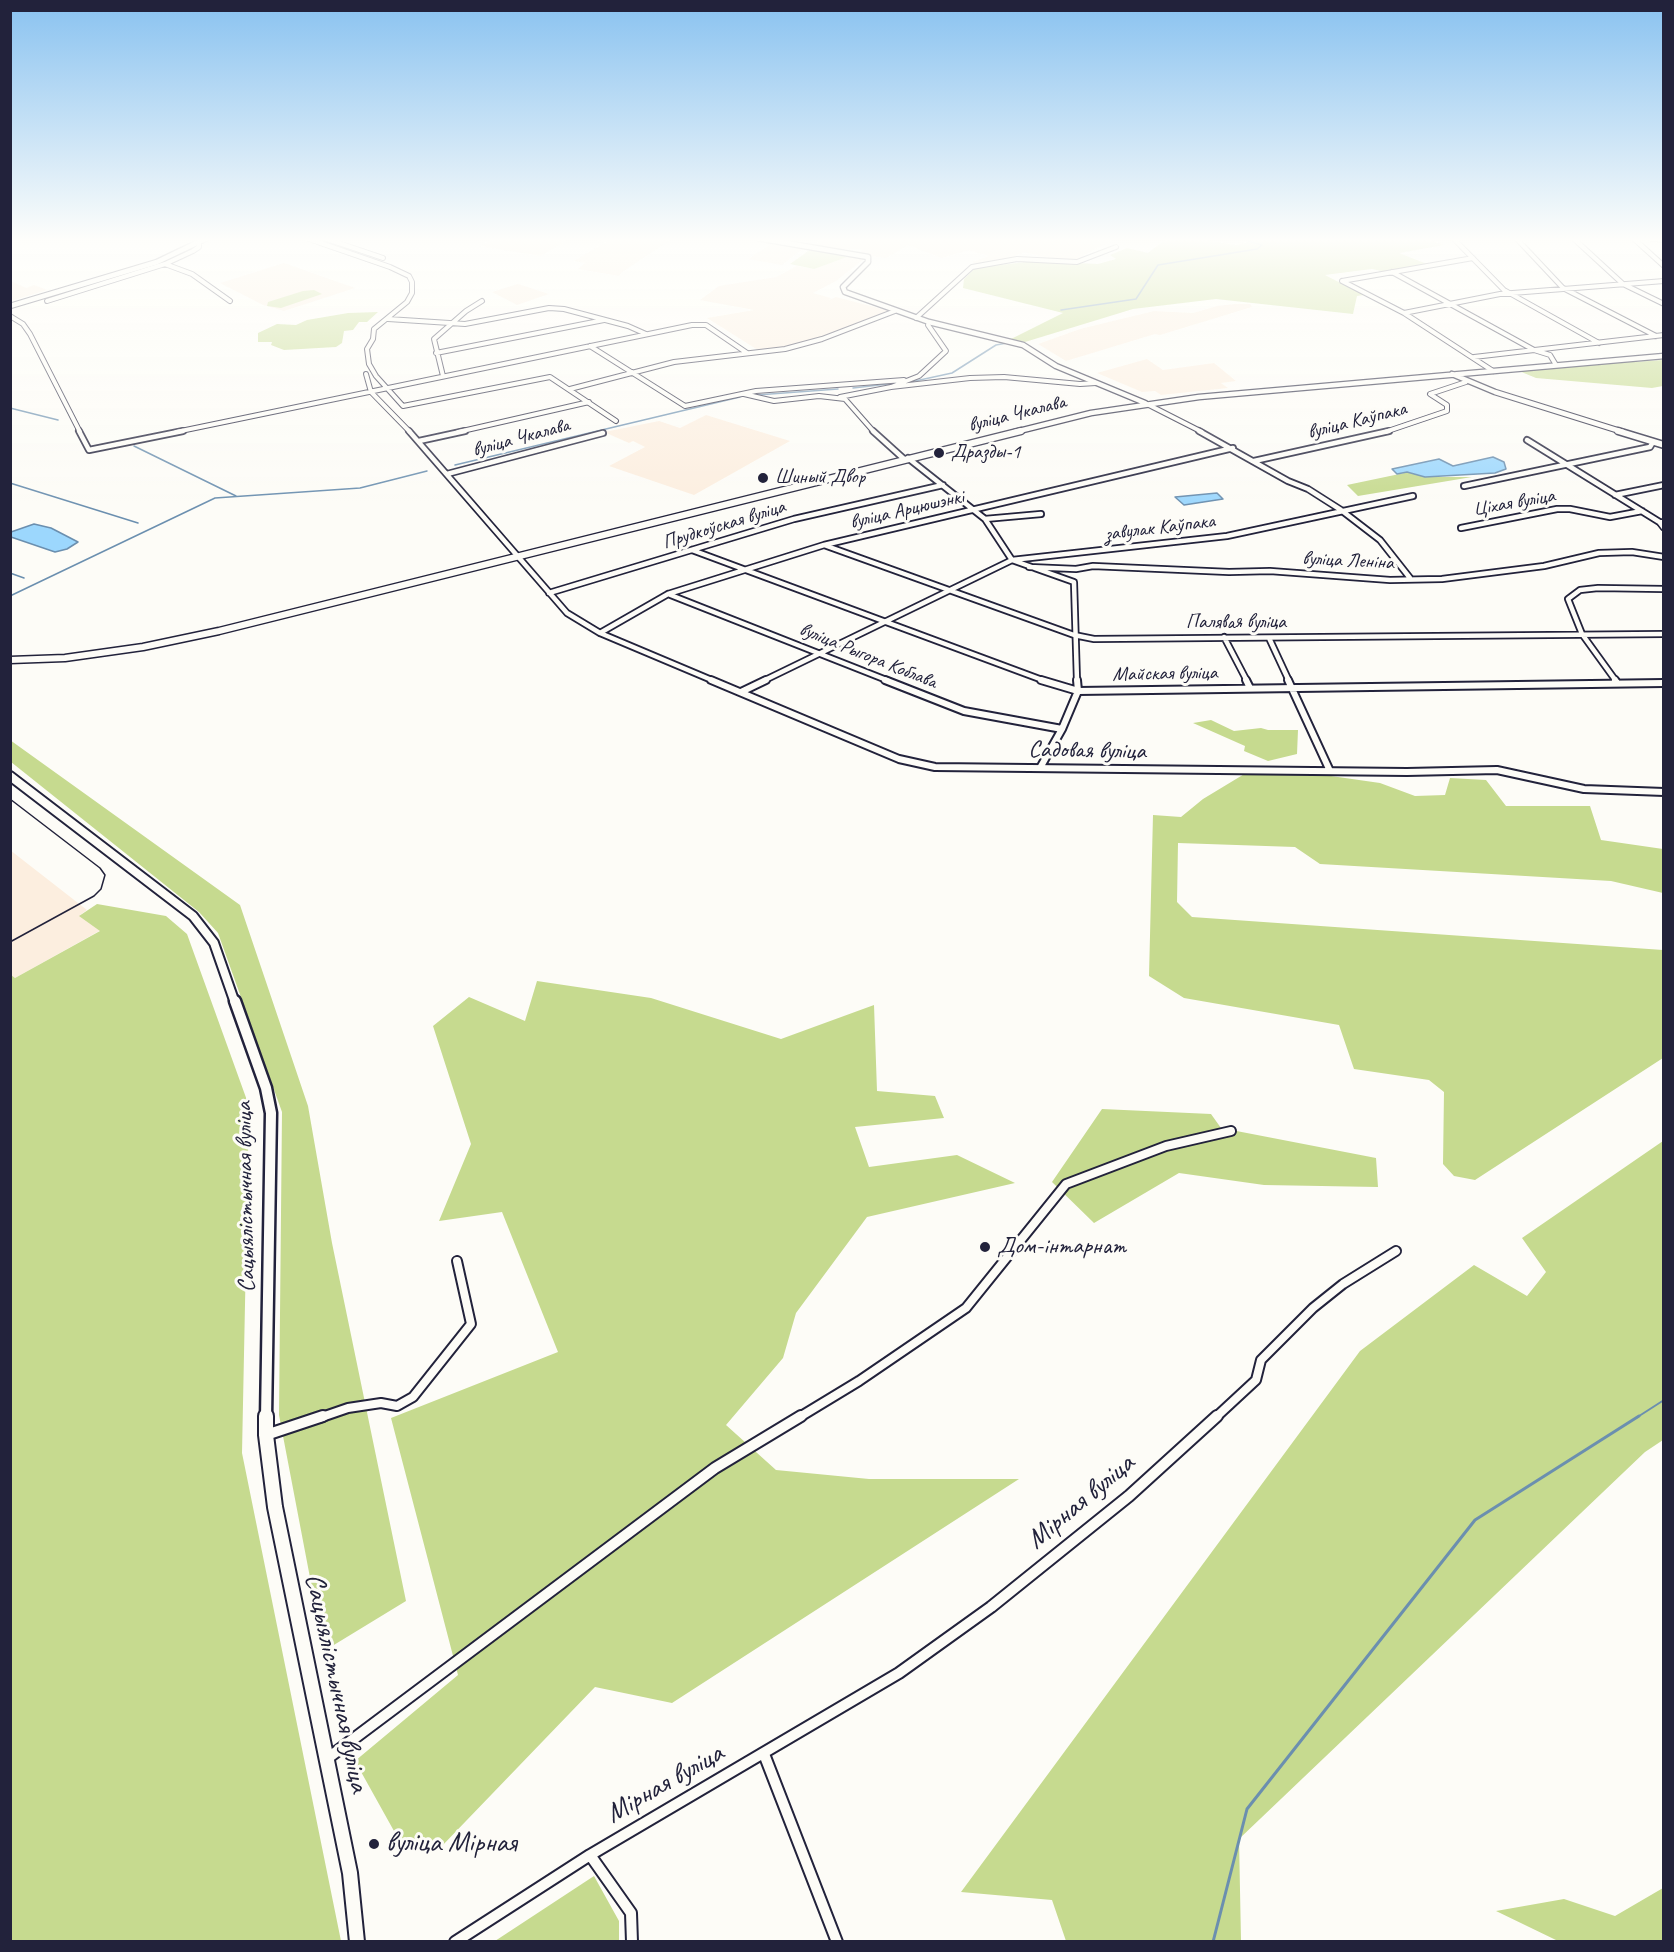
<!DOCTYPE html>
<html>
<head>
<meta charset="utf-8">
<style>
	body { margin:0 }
	#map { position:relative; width:1674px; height:1952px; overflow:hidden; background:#fdfcf7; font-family:Caveat,sans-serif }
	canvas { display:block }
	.frame { position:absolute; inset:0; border:12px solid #22223b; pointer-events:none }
</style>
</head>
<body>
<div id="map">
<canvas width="1674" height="1952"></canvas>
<div class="frame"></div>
</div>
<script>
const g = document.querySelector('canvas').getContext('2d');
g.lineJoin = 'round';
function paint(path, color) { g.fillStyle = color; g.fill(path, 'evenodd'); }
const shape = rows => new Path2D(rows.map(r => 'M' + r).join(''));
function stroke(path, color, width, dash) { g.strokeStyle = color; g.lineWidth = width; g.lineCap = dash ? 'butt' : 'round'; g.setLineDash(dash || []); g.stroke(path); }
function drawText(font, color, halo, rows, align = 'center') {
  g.font = font + ' Caveat,sans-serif'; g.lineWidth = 6; g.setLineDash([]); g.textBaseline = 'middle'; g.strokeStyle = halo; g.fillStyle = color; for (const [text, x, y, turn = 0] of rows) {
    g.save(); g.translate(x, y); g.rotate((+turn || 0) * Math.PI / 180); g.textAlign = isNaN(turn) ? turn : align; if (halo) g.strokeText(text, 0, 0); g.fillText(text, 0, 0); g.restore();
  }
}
paint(shape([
	[494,238,570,238,541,256,480,246],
	[586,238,673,238,621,273,619,276,578,269,585,263,574,261,606,242],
	[815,238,1116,238,1075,260,1044,257,1024,252,1010,258,981,265,972,262,989,256,968,250,942,258,908,245,886,258,858,254,863,249,837,250,812,246,818,243],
	[773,243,801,248,801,250,782,265,748,259],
	[849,256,864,259,836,281,813,293,831,298,829,300,836,297,890,311,819,339,761,352,707,318,754,310,700,300,719,286,776,277,797,266,814,269],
	[284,263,355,288,284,311,263,305,220,283],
	[11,281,26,288,34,285,47,290,11,301],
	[518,284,549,294,517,305,492,292],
	[1235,304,1250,304,1252,307,1160,335,1155,334,1066,361,1038,344,1080,329,1154,311,1193,313,1217,306],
	[1147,359,1163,370,1214,363,1236,381,1221,383,1228,388,1161,395,1155,391,1142,392,1097,373],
	[706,415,790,441,694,495,609,466,645,447,633,441,629,443,604,432,659,421,680,428],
	[10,850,87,910,80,915,101,930,15,978,10,975]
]), '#fceedf');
paint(shape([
	[1167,238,1192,238,1236,245,1265,238,1424,238,1444,245,1399,253,1427,264,1386,272,1372,269,1325,275,1364,295,1357,296,1353,314,1216,299,1133,309,1025,342,1011,339,1063,313,963,288,964,279,975,268,1034,261,1098,264,1116,259,1110,255,1127,248,1148,253],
	[811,249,847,257,814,269,790,264],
	[314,290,322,294,281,308,267,306,268,302,303,291],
	[378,312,367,322,359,322,353,330,344,331,342,343,336,347,284,350,271,345,272,342,258,342,258,333,277,324,296,325,307,320,348,313],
	[1630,360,1634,362,1663,360,1663,386,1652,388,1536,378,1519,371],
	[1409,472,1425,477,1472,477,1358,496,1347,485],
	[1211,720,1234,731,1261,728,1268,730,1298,730,1297,754,1268,761,1244,751,1245,746,1193,723],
	[10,740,240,905,308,1106,332,1243,406,1601,324,1651,279,1415,282,1112,218,933,199,912,11,762],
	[1246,773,1310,773,1380,783,1415,796,1445,795,1450,778,1486,780,1506,806,1590,806,1601,840,1663,849,1663,893,1611,881,1320,864,1295,847,1178,843,1177,902,1192,917,1663,950,1663,1058,1475,1180,1454,1176,1443,1164,1444,1092,1429,1080,1354,1069,1339,1025,1184,998,1149,976,1153,815,1181,817,1203,799],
	[97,904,166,916,187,934,249,1106,242,1453,341,1941,11,1941,11,975,15,978,100,931,79,916],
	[537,981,651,998,781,1039,874,1005,877,1091,935,1096,944,1118,855,1127,869,1167,957,1155,1015,1183,867,1217,796,1313,783,1358,726,1425,776,1470,869,1479,1019,1479,672,1703,595,1687,440,1848,399,1840,355,1761,458,1675,391,1418,558,1352,502,1212,439,1221,471,1144,433,1026,469,997,525,1021],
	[1102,1109,1211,1114,1221,1128,1376,1158,1378,1187,1264,1185,1179,1173,1094,1223,1052,1182],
	[1663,1141,1663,1440,1645,1452,1239,1839,1241,1941,1066,1941,1052,1900,961,1892,1360,1351,1474,1265,1527,1296,1546,1272,1522,1238],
	[594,1876,619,1921,619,1941,495,1941],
	[1663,1888,1663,1941,1558,1941,1496,1911,1564,1899,1615,1916]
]), '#c6da8f');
const water = shape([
	[1493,457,1504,462,1506,469,1495,473,1425,477,1407,472,1397,474,1392,469,1439,459,1453,466,1493,457],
	[1217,493,1223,499,1184,505,1175,497,1217,493],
	[34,524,51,528,78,542,67,549,55,552,11,537,11,532,34,524]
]);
paint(water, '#9cd7fd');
stroke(water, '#6b8faf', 1.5);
stroke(shape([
	[1061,310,1136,299,1158,265,1257,249,1262,245,1248,241],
	[906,383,952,373,996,345,1007,343],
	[853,388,888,384],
	[757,395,838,389],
	[10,408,58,420],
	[134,446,236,496],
	[455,465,740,397],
	[10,483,138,523],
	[10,573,24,578],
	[10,596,215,498,360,488,427,471]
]), '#6b8faf', 1.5);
stroke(shape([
	[1636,1418,1664,1400]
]), '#6b8faf', 2);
stroke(shape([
	[1213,1942,1247,1809,1475,1520,1639,1416]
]), '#6b8faf', 3);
const streetFar4 = shape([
	[306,238,390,267,409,276,412,282,412,293,407,302,374,329,373,339,367,349,369,364,376,376,403,406,550,377,616,421],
	[324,238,383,258],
	[1453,238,1504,290,1599,343],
	[1516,238,1563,288,1656,336],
	[1573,238,1623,284,1664,304],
	[1633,238,1664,266],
	[1644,238,1664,240],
	[199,244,199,247,193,251,165,264,192,274,230,301],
	[1392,272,1534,350,1550,355,1556,365],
	[1342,281,1404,313,1493,371],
	[1342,281,1473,258],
	[47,301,165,264],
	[1404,313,1500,294,1664,281],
	[10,316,23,324,30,334,80,432],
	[916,318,972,267,1017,259,1077,262,1116,247],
	[388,319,465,324,549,308,564,309,628,326,646,334],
	[590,346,685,406,756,391,904,380],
	[436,353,604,320],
	[1474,357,1664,335],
	[366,374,371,392,410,432],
	[443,376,434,339,466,311,482,301],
	[891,387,970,378,1004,377,1080,384,1096,383],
	[570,389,674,362,785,349,822,339,895,311],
	[744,394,774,401,819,396,845,399,874,432],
	[840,397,891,387,919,376,946,351,928,325,929,322],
	[1145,403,1202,432],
	[176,432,692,325,706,325,747,353],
	[458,432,589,402],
	[1385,432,1447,411,1447,405,1430,394,1466,382]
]);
const streetFar3 = shape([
	[79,431,89,450,183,431],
	[409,431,567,613,600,633,714,681],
	[873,431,904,459],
	[1199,431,1288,481,1308,489,1341,510,1380,540,1410,578],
	[1527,440,1661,523],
	[419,441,465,431],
	[908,458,985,519,1012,560,1227,536,1413,496],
	[1254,461,1389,431],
	[447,474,603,433],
	[1464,486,1650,447,1653,442],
	[1615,495,1664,485],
	[985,519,1041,514],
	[1461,528,1557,509,1570,509,1610,517,1642,511],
	[824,545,1074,635,1094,639,1664,634],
	[692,550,1045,681],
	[1029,567,1076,569,1093,566,1229,572,1270,571,1390,580,1442,579,1544,566,1599,553,1632,552,1664,557],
	[549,593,794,519,943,485],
	[668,594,889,681],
	[600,633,668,594,824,545,1233,448],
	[1224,637,1247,681],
	[1269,638,1289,681],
	[763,681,1012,560,1074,582,1077,681],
	[1616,681,1582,634,1568,599,1580,590,1598,588,1664,589]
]);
const streetFar2 = shape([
	[711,680,899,759,935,767,1407,772,1497,770,1584,789,1664,792],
	[885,680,964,711,1062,729],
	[1041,680,1078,691,1664,683],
	[1246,680,1250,688],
	[1288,680,1330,771],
	[1615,680,1617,683],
	[741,692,766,680],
	[1040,768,1062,729,1078,691,1077,680]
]);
const streetFar1 = shape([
	[319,1418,348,1408,381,1403,397,1406,413,1397,471,1324,457,1261],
	[798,1418,859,1381,966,1308,1066,1184,1166,1146,1231,1131],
	[1215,1418,1256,1380,1261,1360,1313,1308,1343,1284,1396,1251]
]);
const street = shape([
	[266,1435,323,1416],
	[764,1754,837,1942],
	[328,1758,715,1468,801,1416],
	[590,1855,631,1913,632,1942],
	[455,1942,590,1855,899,1673,991,1607,1129,1496,1217,1416]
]);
const secondaryFar4 = shape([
	[757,238,868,257,868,262,843,287,845,292,929,322,1023,345,1056,366,1145,403],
	[10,306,157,262,207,238],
	[1452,374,1495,392,1623,432],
	[1015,432,1091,413,1199,397,1664,356]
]);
const secondaryFar3 = shape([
	[1618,431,1664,445],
	[1664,523,1661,523,1664,527],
	[10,660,65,658,143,647,219,631,1021,431]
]);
const secondaryFar2 = shape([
	[10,776,193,916,214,943,235,1003]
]);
const secondaryFar1 = shape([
	[235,1001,266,1088,271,1113,266,1418]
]);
const secondary = shape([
	[266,1416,266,1435,275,1507,350,1873,357,1942]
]);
stroke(streetFar4, '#22223b', 6);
stroke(streetFar3, '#22223b', 8);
stroke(streetFar2, '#22223b', 10);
stroke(streetFar1, '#22223b', 12);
stroke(street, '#22223b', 14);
stroke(secondaryFar4, '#22223b', 7);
stroke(secondaryFar3, '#22223b', 9);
stroke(secondaryFar2, '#22223b', 12);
stroke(secondaryFar1, '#22223b', 15);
stroke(secondary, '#22223b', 18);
stroke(streetFar4, '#fdfcf7', 4);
stroke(streetFar3, '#fdfcf7', 4.5);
stroke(streetFar2, '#fdfcf7', 6);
stroke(streetFar1, '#fdfcf7', 8);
stroke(street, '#fdfcf7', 10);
stroke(secondaryFar4, '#fdfcf7', 4.5);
stroke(secondaryFar3, '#fdfcf7', 6);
stroke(secondaryFar2, '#fdfcf7', 8);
stroke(secondaryFar1, '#fdfcf7', 10);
stroke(secondary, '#fdfcf7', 14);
stroke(shape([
	[10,799,100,868,105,875,101,889,94,896,10,942]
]), '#22223b', 1.5);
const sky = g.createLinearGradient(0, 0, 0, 511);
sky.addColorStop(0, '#89c2f0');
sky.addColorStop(0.47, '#fefefb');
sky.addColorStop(1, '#fefefb00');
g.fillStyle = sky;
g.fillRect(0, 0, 1674, 511);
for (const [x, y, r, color] of [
	[939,453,6,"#22223b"],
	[763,478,6,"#22223b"],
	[985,1247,6,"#22223b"],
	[374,1844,6,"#22223b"]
]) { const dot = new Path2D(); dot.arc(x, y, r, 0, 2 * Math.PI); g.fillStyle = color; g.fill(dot); stroke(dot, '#fdfcf7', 2); }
drawText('20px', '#22223b', '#fdfcf7', [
	["вуліца Чкалава",1017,414,-14],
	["вуліца Каўпака",1357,421,-14],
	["вуліца Чкалава",521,438,-15],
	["Ціхая вуліца",1514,503,-10],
	["вуліца Арцюшэнкі",907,510,-13],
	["Прудкоўская вуліца",724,525,-17],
	["завулак Каўпака",1160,528,-7],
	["вуліца Леніна",1348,561,3],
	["Палявая вуліца",1236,623],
	["вуліца Рыгора Коблава",868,656,22],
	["Майская вуліца",1165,674,-1]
]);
drawText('20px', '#22223b', '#fdfcf7', [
	["Дразды-1",951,453],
	["Шиный Двор",775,478]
], 'left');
drawText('24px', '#22223b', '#fdfcf7', [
	["Садовая вуліца",1087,751,1],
	["Сацыялістычная вуліца",246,1197,-91]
]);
drawText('24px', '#22223b', '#fdfcf7', [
	["Дом-інтарнат",997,1247]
], 'left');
drawText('28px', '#22223b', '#fdfcf7', [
	["Мірная вуліца",1081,1502,-40],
	["Сацыялістычная вуліца",336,1683,78],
	["Мірная вуліца",665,1784,-30]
]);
drawText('28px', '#22223b', '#fdfcf7', [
	["вуліца Мірная",386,1844]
], 'left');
</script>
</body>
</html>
